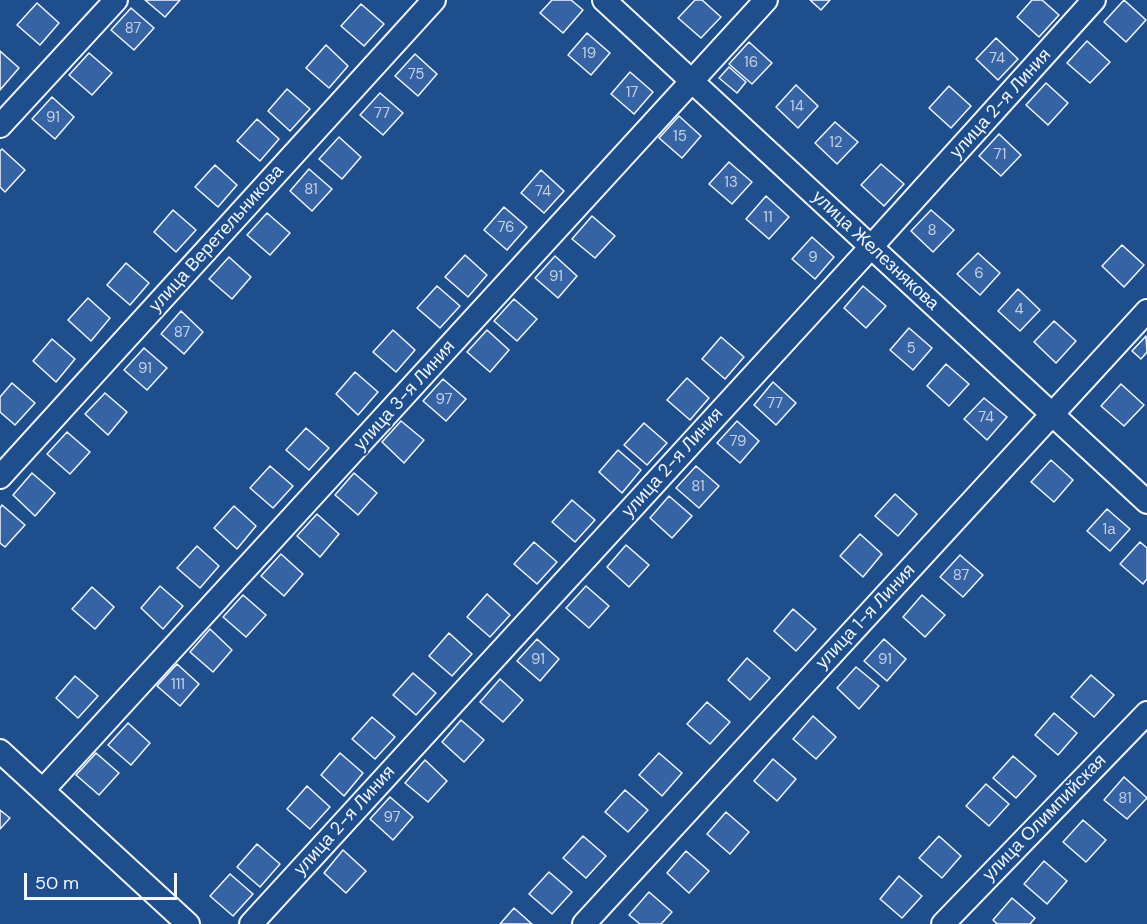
<!DOCTYPE html>
<html>
<head>
<meta charset="utf-8">
<style>
	body { margin:0 }
	#map { position:relative; width:1147px; height:924px; overflow:hidden; background:#1f4e8c; font-family:"DM Sans",sans-serif }
	canvas { display:block }
	.scale { position:absolute; left:24px; top:873px; width:153px; height:27px; box-sizing:border-box; border:3px solid #f2f6ff; border-top:0; padding-left:8px; font-size:18px; line-height:21px; white-space:nowrap; color:#f2f6ff; -webkit-text-stroke:4px #1f4e8c; paint-order:stroke }
</style>
</head>
<body>
<div id="map">
<canvas width="1147" height="924"></canvas>
<div class="scale">50 m</div>
</div>
<script>
const g = document.querySelector('canvas').getContext('2d');
g.lineJoin = 'round';
function paint(path, color) { g.fillStyle = color; g.fill(path, 'evenodd'); }
const shape = rows => new Path2D(rows.map(r => 'M' + r).join(''));
function stroke(path, color, width, dash) { g.strokeStyle = color; g.lineWidth = width; g.lineCap = dash ? 'butt' : 'round'; g.setLineDash(dash || []); g.stroke(path); }
function drawText(font, color, halo, rows, align = 'center') {
  g.font = font + ' "DM Sans",sans-serif'; g.lineWidth = 4.5; g.setLineDash([]); g.textBaseline = 'middle'; g.strokeStyle = halo; g.fillStyle = color; for (const [text, x, y, turn = 0] of rows) {
    g.save(); g.translate(x, y); g.rotate((+turn || 0) * Math.PI / 180); g.textAlign = isNaN(turn) ? turn : align; if (halo) g.strokeText(text, 0, 0); g.fillText(text, 0, 0); g.restore();
  }
}
const building = shape([
	[145,0,180,0,165,17,145,0],
	[552,0,571,0,583,10,563,33,540,13,552,0],
	[695,0,702,0,721,17,701,38,678,18,695,0],
	[810,0,830,0,821,10,810,0],
	[1032,0,1042,0,1059,15,1039,37,1017,17,1032,0],
	[1124,0,1146,20,1126,42,1104,22,1124,0],
	[37,3,59,23,40,45,17,25,37,3],
	[361,4,384,24,364,46,341,26,361,4],
	[131,8,154,28,134,50,111,30,131,8],
	[587,33,610,53,591,75,568,55,587,33],
	[996,38,1018,59,998,80,976,59,996,38],
	[1087,41,1110,62,1090,83,1067,63,1087,41],
	[749,42,772,63,752,84,729,64,749,42],
	[326,45,348,66,329,88,306,68,326,45],
	[0,51,19,68,0,90,0,51],
	[89,53,112,73,92,95,69,75,89,53],
	[415,54,437,74,418,96,395,76,415,54],
	[729,67,746,82,737,93,719,78,729,67],
	[630,72,653,92,634,114,611,94,630,72],
	[1046,83,1068,103,1048,125,1026,105,1046,83],
	[796,85,818,106,798,128,776,107,796,85],
	[949,86,971,106,951,128,929,108,949,86],
	[287,89,310,109,290,131,268,111,287,89],
	[380,93,403,113,383,135,360,115,380,93],
	[52,97,74,117,55,139,32,119,52,97],
	[679,116,701,136,682,158,659,138,679,116],
	[257,119,279,139,260,161,237,141,257,119],
	[835,122,858,142,837,164,815,143,835,122],
	[999,134,1021,155,1001,176,979,156,999,134],
	[339,137,361,157,342,179,319,159,339,137],
	[2,149,25,170,5,192,0,187,0,151,2,149],
	[729,162,752,182,732,204,709,184,729,162],
	[881,164,904,184,884,206,861,185,881,164],
	[215,165,237,185,218,207,195,187,215,165],
	[309,169,332,189,312,211,290,191,309,169],
	[541,170,564,191,544,213,521,193,541,170],
	[766,196,789,217,769,239,746,219,766,196],
	[504,207,527,227,507,250,484,230,504,207],
	[173,210,196,230,176,252,154,232,173,210],
	[931,210,954,230,933,252,911,231,931,210],
	[267,213,290,233,270,255,247,235,267,213],
	[592,216,615,236,595,258,572,239,592,216],
	[812,237,834,257,815,279,792,259,812,237],
	[1122,245,1144,265,1124,287,1102,266,1122,245],
	[978,253,1000,273,980,295,957,274,978,253],
	[465,255,487,275,468,297,445,277,465,255],
	[555,256,577,276,558,298,535,278,555,256],
	[229,257,251,277,232,299,209,279,229,257],
	[126,263,149,283,130,305,107,285,126,263],
	[437,286,460,306,440,328,417,308,437,286],
	[863,286,886,306,866,328,844,308,863,286],
	[1018,289,1040,310,1020,331,998,311,1018,289],
	[88,298,110,318,91,341,68,320,88,298],
	[514,299,537,319,517,341,494,321,514,299],
	[181,311,203,332,184,354,161,334,181,311],
	[1054,321,1076,341,1056,363,1034,342,1054,321],
	[909,328,932,348,913,370,890,350,909,328],
	[393,330,415,350,396,372,373,352,393,330],
	[487,330,509,350,490,372,467,352,487,330],
	[1146,336,1147,352,1141,359,1132,351,1146,336],
	[721,337,744,357,725,379,702,359,721,337],
	[52,339,75,359,56,382,33,361,52,339],
	[144,348,167,368,147,390,124,370,144,348],
	[946,364,969,384,949,406,927,386,946,364],
	[355,372,378,392,358,415,336,394,355,372],
	[687,378,709,398,690,420,667,400,687,378],
	[443,379,466,399,446,421,423,401,443,379],
	[773,382,796,403,776,425,754,405,773,382],
	[12,383,35,403,15,425,0,412,0,397,12,383],
	[1121,384,1144,405,1124,426,1101,406,1121,384],
	[105,393,127,412,108,435,85,414,105,393],
	[984,398,1007,417,987,440,964,419,984,398],
	[401,421,424,440,404,463,382,442,401,421],
	[737,421,759,441,740,463,717,443,737,421],
	[644,423,667,443,647,465,624,445,644,423],
	[306,428,329,448,309,470,286,450,306,428],
	[67,432,90,452,70,474,47,454,67,432],
	[618,450,641,470,622,493,599,472,618,450],
	[1051,460,1073,480,1054,502,1031,482,1051,460],
	[270,466,293,486,273,508,250,488,270,466],
	[696,466,719,486,699,508,676,488,696,466],
	[32,473,55,493,35,516,13,495,32,473],
	[354,473,377,493,358,515,335,495,354,473],
	[895,494,917,514,898,536,875,516,895,494],
	[669,496,692,516,672,538,650,518,669,496],
	[572,500,595,520,575,542,552,522,572,500],
	[2,505,25,525,5,547,0,543,0,508,2,505],
	[234,506,256,526,237,549,214,528,234,506],
	[1107,509,1130,529,1110,551,1087,531,1107,509],
	[317,514,339,534,320,557,297,536,317,514],
	[860,534,882,554,863,577,840,556,860,534],
	[534,542,557,562,537,584,514,564,534,542],
	[1140,542,1147,548,1147,579,1143,584,1120,564,1140,542],
	[626,545,649,565,629,587,607,567,626,545],
	[197,546,219,566,200,588,177,568,197,546],
	[281,554,303,574,284,596,261,576,281,554],
	[960,555,983,575,963,597,940,577,960,555],
	[160,586,183,606,163,629,141,608,160,586],
	[586,586,609,606,589,628,566,608,586,586],
	[92,587,114,607,95,629,72,609,92,587],
	[487,594,510,615,490,637,467,617,487,594],
	[243,595,266,615,246,637,223,617,243,595],
	[922,595,945,615,925,637,903,617,922,595],
	[793,609,816,629,796,651,774,631,793,609],
	[210,629,232,650,213,672,190,652,210,629],
	[449,633,472,654,452,676,429,656,449,633],
	[537,639,559,659,540,681,517,661,537,639],
	[884,639,906,659,887,681,864,661,884,639],
	[747,658,770,678,750,700,728,680,747,658],
	[177,664,199,684,180,706,157,686,177,664],
	[856,667,879,686,859,709,837,688,856,667],
	[413,673,436,693,416,715,393,695,413,673],
	[1091,675,1114,695,1094,717,1071,697,1091,675],
	[75,676,98,696,78,718,56,698,75,676],
	[500,679,523,700,503,722,480,702,500,679],
	[707,702,730,722,710,744,687,724,707,702],
	[1054,713,1077,733,1058,755,1035,735,1054,713],
	[813,716,836,737,816,759,793,739,813,716],
	[372,717,395,737,375,759,352,739,372,717],
	[461,720,484,740,464,762,442,742,461,720],
	[128,723,150,743,131,765,108,745,128,723],
	[96,753,119,773,99,795,76,775,96,753],
	[340,753,363,773,344,796,321,775,340,753],
	[659,753,682,773,662,796,639,775,659,753],
	[1013,756,1036,776,1016,798,993,778,1013,756],
	[773,759,796,779,777,801,754,781,773,759],
	[425,760,447,781,428,802,405,783,425,760],
	[1124,777,1147,798,1127,819,1104,800,1124,777],
	[986,784,1009,804,989,826,966,806,986,784],
	[307,786,330,807,310,829,287,809,307,786],
	[625,790,648,810,628,832,605,812,625,790],
	[390,797,413,817,393,840,370,819,390,797],
	[0,810,10,818,0,829,0,810],
	[726,812,749,832,730,854,707,834,726,812],
	[1083,820,1106,840,1086,862,1063,842,1083,820],
	[583,836,606,856,586,878,563,858,583,836],
	[939,836,961,856,942,878,919,858,939,836],
	[257,844,280,864,260,887,237,867,257,844],
	[343,850,366,871,346,893,324,873,343,850],
	[686,851,709,871,689,893,667,873,686,851],
	[1044,861,1067,881,1047,904,1024,884,1044,861],
	[549,872,572,892,552,914,529,894,549,872],
	[230,874,253,894,233,916,210,896,230,874],
	[899,876,922,896,902,918,880,899,899,876],
	[649,892,672,912,661,924,640,924,629,915,649,892],
	[1012,898,1035,918,1030,924,997,924,993,920,1012,898],
	[514,908,532,924,500,924,514,908]
]);
paint(building, '#3563a3');
stroke(building, '#f2f6ff', 1.5);
const minor = shape([
	[604,0,1147,502],
	[0,126,116,0],
	[0,477,434,0],
	[0,751,188,924],
	[43,790,766,0],
	[251,924,871,247,1094,0],
	[584,924,1147,311],
	[943,924,1147,713]
]);
stroke(minor, '#f2f6ff', 26);
stroke(minor, '#1f4e8c', 22);
drawText('15px', '#c3d1e8', null, [
	["87",133,29],
	["19",589,54],
	["74",997,59],
	["16",751,63],
	["75",416,75],
	["17",632,93],
	["14",797,107],
	["77",382,114],
	["91",53,118],
	["15",680,137],
	["12",836,143],
	["71",1000,155],
	["13",731,183],
	["81",311,190],
	["74",543,192],
	["11",768,218],
	["76",506,228],
	["8",932,231],
	["9",813,258],
	["6",979,274],
	["91",556,277],
	["4",1019,310],
	["87",182,333],
	["5",911,349],
	["91",145,369],
	["97",444,400],
	["77",775,404],
	["74",986,418],
	["79",738,442],
	["81",698,487],
	["1а",1109,530],
	["87",961,576],
	["91",538,660],
	["91",885,660],
	["111",178,685],
	["81",1125,799],
	["97",392,818]
]);
drawText('18px', '#f2f6ff', '#1f4e8c', [
	["улица 2-я Линия",1001,104,-48],
	["улица Веретельникова",217,239,-48],
	["улица Железнякова",875,251,43],
	["улица 3-я Линия",405,396,-48],
	["улица 2-я Линия",673,463,-48],
	["улица 1-я Линия",866,617,-47],
	["улица Олимпийская",1045,818,-46],
	["улица 2-я Линия",345,821,-48]
]);
</script>
</body>
</html>
